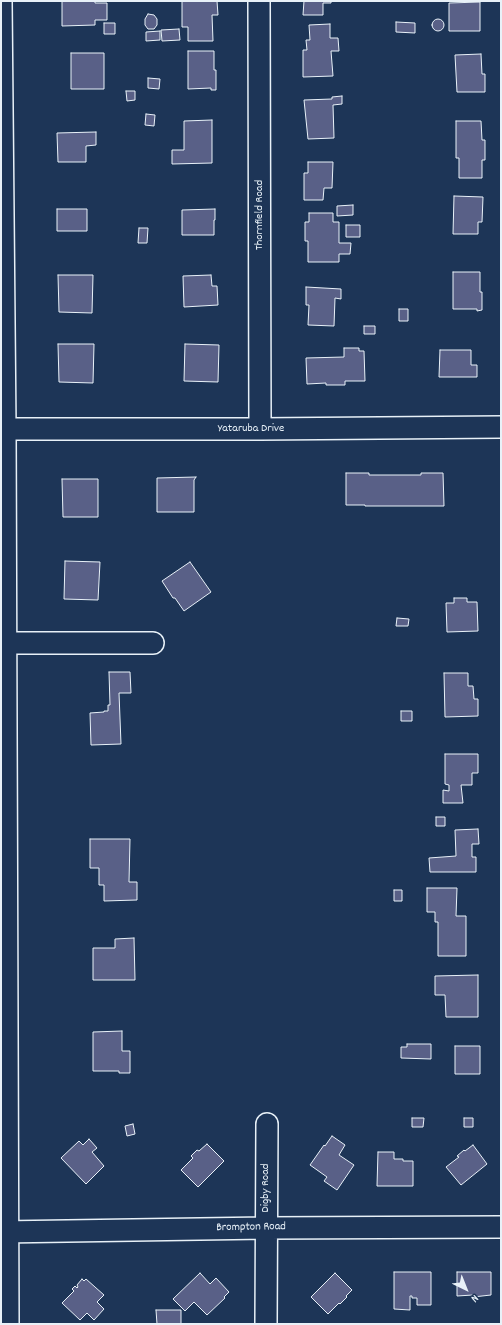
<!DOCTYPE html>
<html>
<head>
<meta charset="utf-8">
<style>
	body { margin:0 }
	#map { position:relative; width:502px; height:1325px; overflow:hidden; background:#1d3557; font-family:Dekko,sans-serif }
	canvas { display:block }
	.frame { position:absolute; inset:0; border:2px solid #e8f1f8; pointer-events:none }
	.north { position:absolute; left:446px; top:1269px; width:40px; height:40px; -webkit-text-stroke:3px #1d3557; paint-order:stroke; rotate:137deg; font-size:11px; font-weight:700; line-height:16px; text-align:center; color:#e8f1f8 }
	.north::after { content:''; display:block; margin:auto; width:14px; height:18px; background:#e8f1f8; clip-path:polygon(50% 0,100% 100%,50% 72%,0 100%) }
</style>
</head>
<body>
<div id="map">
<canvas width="502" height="1325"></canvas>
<div class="frame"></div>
<div class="north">N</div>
</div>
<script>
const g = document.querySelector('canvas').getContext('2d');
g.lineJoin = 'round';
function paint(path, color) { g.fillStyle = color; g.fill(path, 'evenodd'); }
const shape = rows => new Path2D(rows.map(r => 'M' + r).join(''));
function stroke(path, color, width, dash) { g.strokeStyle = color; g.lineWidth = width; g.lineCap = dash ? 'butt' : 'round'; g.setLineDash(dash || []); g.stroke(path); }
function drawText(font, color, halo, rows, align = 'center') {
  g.font = font + ' Dekko,sans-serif'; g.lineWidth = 3; g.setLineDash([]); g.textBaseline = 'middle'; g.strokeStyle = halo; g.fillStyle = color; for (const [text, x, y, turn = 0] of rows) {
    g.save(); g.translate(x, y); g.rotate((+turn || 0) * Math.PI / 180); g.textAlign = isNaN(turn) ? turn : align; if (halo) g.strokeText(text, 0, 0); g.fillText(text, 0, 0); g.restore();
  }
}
const building = shape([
	[62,1,95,1,95,3,107,3,107,20,95,20,95,25,62,26,62,1],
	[182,1,217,1,218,15,212,15,213,41,188,41,188,27,182,27,182,1],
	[304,1,331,1,331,3,323,3,323,15,303,15,304,1],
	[480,2,480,31,449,31,449,3,480,2],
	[148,14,154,15,157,19,157,25,154,29,148,29,145,25,145,19,148,14],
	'432 25a6 6 0 1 1 12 0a6 6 0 1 1-12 0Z',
	[396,22,415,23,415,33,396,32,396,22],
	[104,23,115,23,115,34,104,34,104,23],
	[330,24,330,38,338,38,339,51,331,51,333,76,303,77,303,50,307,50,306,40,310,40,309,25,330,24],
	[179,29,180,40,162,41,161,30,179,29],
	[160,31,160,40,146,41,146,32,160,31],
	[188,51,214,51,214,70,216,70,216,90,211,90,211,88,188,89,188,51],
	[71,53,104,53,104,89,71,89,71,53],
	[481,54,482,74,485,74,485,92,457,92,455,55,481,54],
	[148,78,160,79,159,89,148,88,148,78],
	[126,91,135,91,135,100,127,101,126,91],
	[342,96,342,104,333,105,334,138,308,139,304,100,332,99,332,97,342,96],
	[146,114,155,115,154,126,145,125,146,114],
	[212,120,212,163,172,164,172,150,184,150,184,121,212,120],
	[456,121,481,121,482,140,485,140,485,160,482,160,482,178,459,178,459,158,456,158,456,121],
	[96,132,96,145,86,146,86,162,58,162,57,133,96,132],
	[308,162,333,162,332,188,324,188,323,200,304,200,304,173,308,173,308,162],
	[454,196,483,197,482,222,478,222,478,234,453,234,454,196],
	[353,205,353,215,337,216,337,206,353,205],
	[57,209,87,209,87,231,57,231,57,209],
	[215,209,215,220,214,220,214,235,182,235,182,210,215,209],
	[309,213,333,213,333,222,339,222,339,243,351,243,350,254,339,254,339,262,308,262,308,241,305,241,305,222,309,222,309,213],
	[346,225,360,225,360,237,346,237,346,225],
	[139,228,148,228,147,243,138,243,139,228],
	[453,272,480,272,480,292,482,292,482,310,477,311,477,309,453,309,453,272],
	[58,275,93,275,92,313,59,312,58,275],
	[211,275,212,286,217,286,218,305,184,307,183,276,211,275],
	[306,287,341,289,341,299,335,298,334,326,308,325,309,305,306,305,306,287],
	[399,309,408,309,408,321,399,321,399,309],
	[364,326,375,326,375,334,364,334,364,326],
	[58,344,94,344,93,383,59,382,58,344],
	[185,344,219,345,218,382,184,381,185,344],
	[344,348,359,348,359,351,364,351,365,381,345,381,345,385,326,385,326,383,307,384,306,358,344,357,344,348],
	[440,350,471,350,471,365,477,365,477,377,439,377,440,350],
	[346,473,369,473,369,475,421,475,421,473,443,473,444,506,365,506,365,505,346,505,346,473],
	[196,477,194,480,194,512,157,512,157,478,196,477],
	[62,479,98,479,98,517,63,517,62,479],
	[65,561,100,562,98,600,64,599,65,561],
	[190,562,211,592,184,611,175,598,173,598,162,581,190,562],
	[454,598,467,598,467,602,477,602,478,631,447,632,446,603,454,603,454,598],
	[397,618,409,619,408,626,396,626,397,618],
	[109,672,130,672,131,693,119,693,121,744,91,745,90,713,104,712,104,711,108,711,108,705,110,705,109,672],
	[444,673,468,673,468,686,473,686,474,699,478,699,478,716,445,717,444,673],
	[401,711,412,711,412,721,401,721,401,711],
	[445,754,478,754,478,773,472,773,472,785,461,785,463,803,443,803,443,790,449,791,449,785,445,784,445,754],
	[436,817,445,817,445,826,436,826,436,817],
	[478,829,479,844,472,844,472,857,476,857,476,872,430,872,429,858,456,856,455,830,478,829],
	[90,839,130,839,129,882,137,882,137,900,104,901,104,885,99,885,99,868,90,868,90,839],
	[427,888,457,888,456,916,466,916,466,956,438,956,438,922,435,922,435,912,427,912,427,888],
	[394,890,402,890,402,901,394,901,394,890],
	[134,938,135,980,93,980,93,948,115,948,115,939,134,938],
	[478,975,478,1017,446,1017,445,995,435,995,435,976,478,975],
	[122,1031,122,1051,130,1051,130,1073,119,1073,119,1071,93,1071,93,1032,122,1031],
	[407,1044,431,1044,431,1059,401,1058,401,1047,407,1047,407,1044],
	[455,1046,480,1046,480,1074,455,1074,455,1046],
	[412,1118,424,1118,423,1127,412,1127,412,1118],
	[464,1118,473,1118,473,1127,464,1127,464,1118],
	[133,1124,135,1134,127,1136,125,1126,133,1124],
	[332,1136,345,1145,339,1155,354,1165,337,1190,324,1181,327,1177,310,1165,324,1145,325,1146,332,1136],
	[89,1139,97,1148,92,1152,104,1166,86,1184,61,1158,79,1141,83,1145,89,1139],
	[207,1144,224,1161,198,1187,181,1170,193,1158,191,1156,197,1150,199,1151,207,1144],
	[473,1145,487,1164,461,1185,446,1167,459,1157,457,1156,464,1150,465,1151,473,1145],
	[378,1152,394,1152,394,1159,403,1159,403,1161,413,1161,413,1186,377,1186,378,1152],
	[394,1272,431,1272,431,1305,417,1305,417,1298,412,1298,412,1296,410,1296,410,1310,394,1309,394,1272],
	[457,1272,491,1272,491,1295,473,1297,473,1295,457,1296,457,1272],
	[200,1273,210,1284,216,1278,229,1292,224,1297,225,1298,207,1315,194,1302,185,1311,173,1299,200,1273],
	[335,1273,352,1290,346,1296,347,1297,340,1304,339,1303,328,1314,311,1297,335,1273],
	[82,1279,84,1281,86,1279,104,1295,97,1302,104,1309,94,1320,87,1313,80,1320,62,1303,74,1291,72,1289,75,1286,77,1288,78,1287,77,1285,82,1279],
	[156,1310,181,1310,181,1324,157,1324,156,1310]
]);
paint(building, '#596087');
stroke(building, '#e8f1f8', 1);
const minor = shape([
	[1,1,5,428,8,1324],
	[259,1,260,429],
	[1,429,260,429,501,427],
	[5,643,153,643],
	[1,1232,266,1228,501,1227],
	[266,1324,267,1124]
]);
stroke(minor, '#e8f1f8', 24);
stroke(minor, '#1d3557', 21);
drawText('12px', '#e8f1f8', '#1d3557', [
	["Thornfield Road",260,215,-90],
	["Yataruba Drive",251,429],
	["Digby Road",266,1188,-90],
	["Brompton Road",251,1228,-1]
]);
</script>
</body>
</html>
